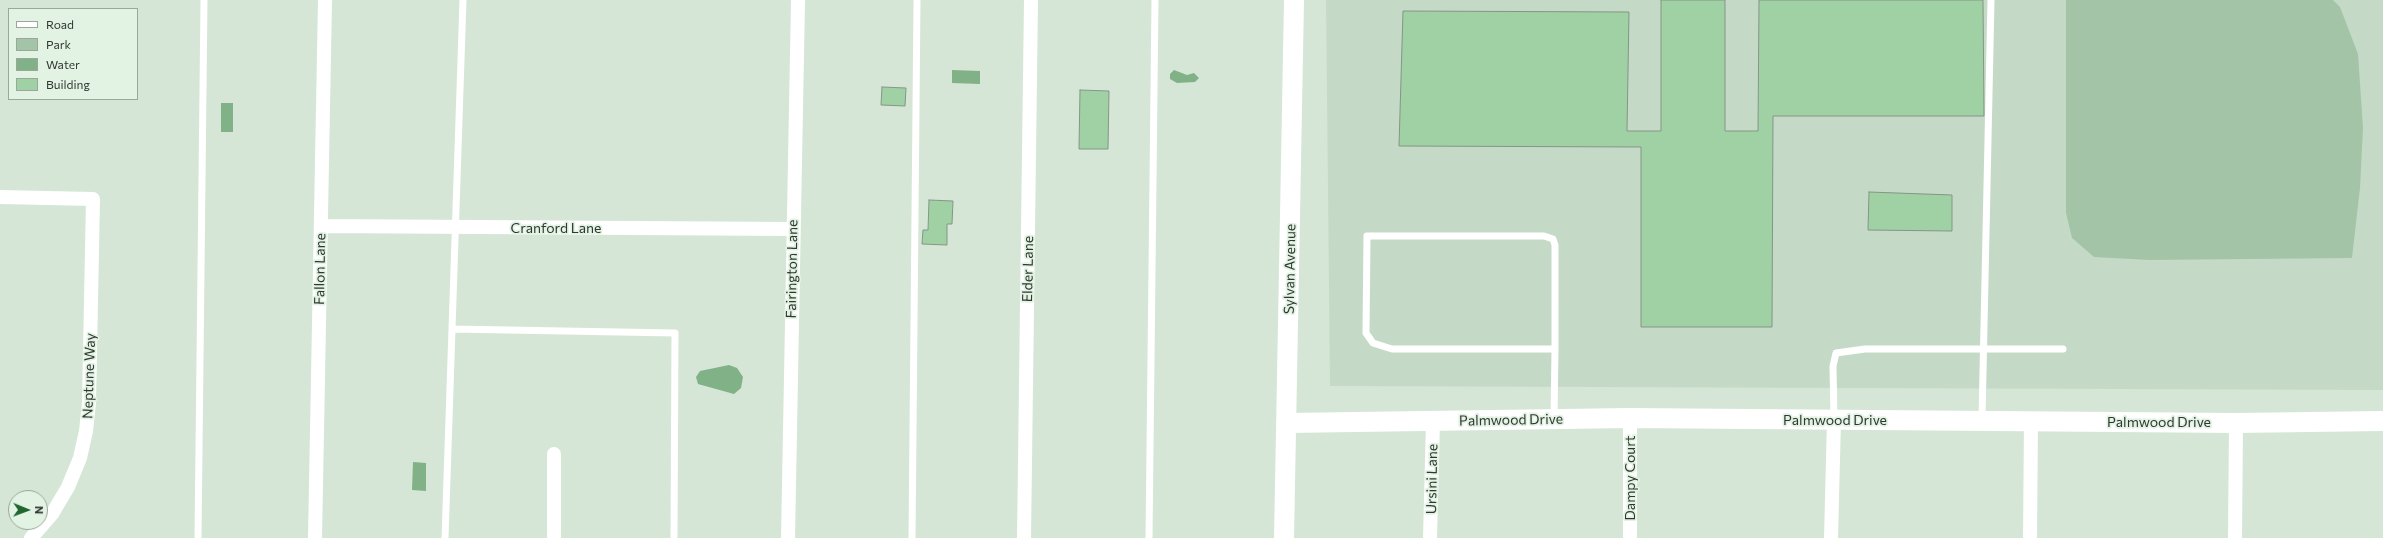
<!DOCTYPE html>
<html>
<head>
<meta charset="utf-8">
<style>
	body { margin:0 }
	#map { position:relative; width:2383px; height:538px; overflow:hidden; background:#d5e6d6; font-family:Commissioner,sans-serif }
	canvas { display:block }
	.legend { position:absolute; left:8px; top:8px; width:130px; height:92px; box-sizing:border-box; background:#e2f3e3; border:1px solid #9ba79c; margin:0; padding:5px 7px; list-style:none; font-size:12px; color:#303631 }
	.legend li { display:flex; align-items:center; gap:8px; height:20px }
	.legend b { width:20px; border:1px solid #9ba79c }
	.north { position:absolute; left:8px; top:490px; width:40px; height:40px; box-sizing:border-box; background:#e2f3e3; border:1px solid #9ba79c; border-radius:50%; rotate:91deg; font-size:11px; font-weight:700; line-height:16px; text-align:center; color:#303631 }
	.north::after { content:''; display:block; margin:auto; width:14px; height:18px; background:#22652f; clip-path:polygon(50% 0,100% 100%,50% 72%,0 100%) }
</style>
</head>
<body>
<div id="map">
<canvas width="2383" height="538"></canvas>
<ul class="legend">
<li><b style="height:5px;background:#fff"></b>Road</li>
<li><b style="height:11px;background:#a4c4a7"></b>Park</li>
<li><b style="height:11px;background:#81b186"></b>Water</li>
<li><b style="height:11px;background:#9fd1a4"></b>Building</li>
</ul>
<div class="north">N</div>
</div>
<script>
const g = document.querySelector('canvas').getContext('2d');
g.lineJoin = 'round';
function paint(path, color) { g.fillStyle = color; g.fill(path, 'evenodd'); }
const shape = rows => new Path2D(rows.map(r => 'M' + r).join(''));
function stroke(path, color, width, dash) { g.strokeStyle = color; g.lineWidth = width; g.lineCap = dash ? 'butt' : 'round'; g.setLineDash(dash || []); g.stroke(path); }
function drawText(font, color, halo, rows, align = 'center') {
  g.font = font + ' Commissioner,sans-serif'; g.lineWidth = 3.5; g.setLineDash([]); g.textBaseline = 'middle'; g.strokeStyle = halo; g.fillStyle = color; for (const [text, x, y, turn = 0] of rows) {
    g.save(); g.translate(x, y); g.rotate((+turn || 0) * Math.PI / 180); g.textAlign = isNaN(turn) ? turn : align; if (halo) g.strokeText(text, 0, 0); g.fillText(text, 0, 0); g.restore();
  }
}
paint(shape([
	[1326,0,2383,0,2383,390,1330,386]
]), '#c5dac6');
paint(shape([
	[2066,0,2333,0,2340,7,2358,54,2363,128,2360,188,2352,258,2149,260,2094,257,2072,238,2066,213]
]), '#a4c4a7');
paint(shape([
	[952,70,980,71,980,84,952,83],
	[1174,70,1187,75,1194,73,1199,78,1195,82,1177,83,1170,79,1170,74],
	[221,103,233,103,233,132,221,132],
	[729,365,737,368,743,377,741,388,734,394,698,384,696,377,700,371],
	[413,462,426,463,426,491,412,490]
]), '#81b186');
const building = shape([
	[1661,0,1725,0,1725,131,1758,131,1759,0,1983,0,1984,116,1773,116,1772,327,1641,327,1641,147,1399,146,1403,11,1629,12,1627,131,1661,131,1661,0],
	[882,87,906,88,905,106,881,105,882,87],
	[1080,90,1109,91,1108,149,1079,149,1080,90],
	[1869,192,1952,195,1952,231,1868,230,1869,192],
	[929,200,953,201,952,224,947,224,947,245,922,244,923,230,928,230,929,200]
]);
paint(building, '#9fd1a4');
stroke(building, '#869587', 1);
stroke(shape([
	[452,329,675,333,674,538],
	[1554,419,1555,349,1555,245,1553,239,1544,236,1367,236,1366,333,1373,343,1392,349,1555,349],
	[1834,419,1833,366,1836,353,1865,349,2063,349],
	[1982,419,1991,0],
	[198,538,204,0],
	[445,538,463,0],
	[912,538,917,0],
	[1149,538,1155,0]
]), '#fff', 7);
stroke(shape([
	[0,197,93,199,89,403,86,431,80,458,68,487,52,514,31,538],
	[321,226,792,229],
	[315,538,325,0],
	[554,538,554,454],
	[788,538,798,0],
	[1024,538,1031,0],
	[1430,538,1433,421],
	[1630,538,1630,418],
	[1831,538,1834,420],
	[2030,538,2031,421],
	[2235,538,2236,423]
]), '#fff', 14);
stroke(shape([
	[1287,423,1630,418,2236,423,2383,421],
	[1284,538,1294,0]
]), '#fff', 20);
drawText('14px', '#303631', '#e2f3e3', [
	["Cranford Lane",556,228],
	["Fallon Lane",320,269,-89],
	["Fairington Lane",792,269,-89],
	["Elder Lane",1028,269,-89],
	["Sylvan Avenue",1290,269,-89],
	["Neptune Way",89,376,-88],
	["Palmwood Drive",1511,420,-1],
	["Palmwood Drive",1835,420],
	["Palmwood Drive",2159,422],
	["Dampy Court",1630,478,-90],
	["Ursini Lane",1432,479,-89]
]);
</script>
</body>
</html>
